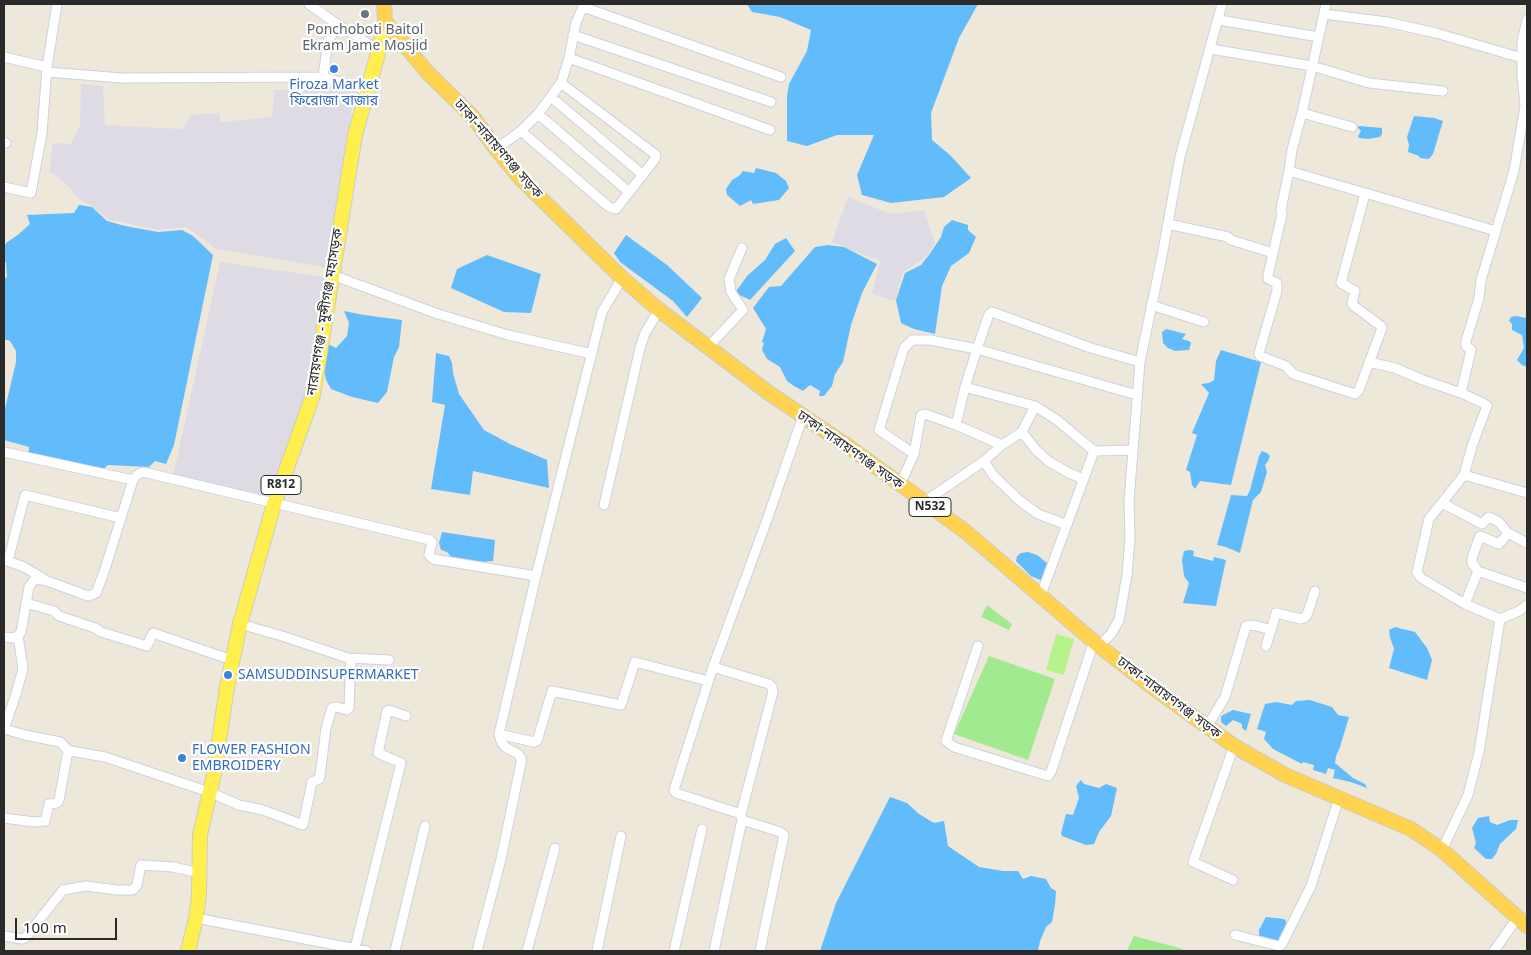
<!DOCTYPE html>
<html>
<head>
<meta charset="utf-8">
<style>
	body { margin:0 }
	#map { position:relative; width:1531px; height:955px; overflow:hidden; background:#ede8da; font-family:"Noto Sans",sans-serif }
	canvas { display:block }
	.frame { position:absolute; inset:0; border:5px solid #2a2a2a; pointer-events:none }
	.scale { position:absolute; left:15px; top:918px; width:102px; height:22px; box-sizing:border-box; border:2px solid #2a2a2a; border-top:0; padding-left:6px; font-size:15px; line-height:18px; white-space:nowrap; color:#2a2a2a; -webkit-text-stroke:4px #fff; paint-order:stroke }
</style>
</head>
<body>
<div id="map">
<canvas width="1531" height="955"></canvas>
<div class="frame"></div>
<div class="scale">100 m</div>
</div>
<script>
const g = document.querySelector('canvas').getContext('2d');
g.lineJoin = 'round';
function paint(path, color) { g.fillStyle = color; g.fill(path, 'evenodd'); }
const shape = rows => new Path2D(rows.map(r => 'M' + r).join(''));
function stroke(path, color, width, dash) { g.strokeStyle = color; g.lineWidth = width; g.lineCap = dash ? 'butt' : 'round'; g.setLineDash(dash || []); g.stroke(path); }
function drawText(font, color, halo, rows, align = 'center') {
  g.font = font + ' "Noto Sans","Noto Sans Bengali",sans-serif'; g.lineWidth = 4.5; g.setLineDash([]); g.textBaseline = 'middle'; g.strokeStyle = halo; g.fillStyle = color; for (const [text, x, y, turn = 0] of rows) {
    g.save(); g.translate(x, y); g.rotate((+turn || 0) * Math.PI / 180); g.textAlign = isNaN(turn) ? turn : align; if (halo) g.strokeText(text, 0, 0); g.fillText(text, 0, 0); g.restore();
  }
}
paint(shape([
	[81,84,103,86,105,125,182,129,191,115,219,113,221,122,272,117,274,90,355,89,329,268,217,249,186,227,158,230,108,219,91,205,80,200,65,183,49,171,53,143,71,144,80,125],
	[848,197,891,214,924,210,935,243,925,258,903,272,895,301,872,294,880,261,832,242],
	[220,262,325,277,310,371,292,449,269,497,173,476]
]), '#dfdbe5');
paint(shape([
	[987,605,1012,624,1009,630,981,617],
	[989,656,1055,679,1028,760,954,734],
	[1134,936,1183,949,1182,951,1127,951]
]), '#a2ea90');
paint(shape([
	[1056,634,1074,639,1064,675,1046,670]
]), '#b8f28b');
paint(shape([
	[747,4,978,4,959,38,931,113,932,140,950,155,971,178,944,197,891,203,862,195,857,175,874,135,837,135,807,146,787,141,787,96,789,84,807,51,811,30,780,17,752,12],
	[1414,116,1434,118,1443,121,1433,154,1429,159,1420,158,1419,156,1408,152,1409,145,1407,137],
	[1360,126,1382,128,1382,134,1380,137,1368,139,1359,138,1358,136,1361,131,1357,127],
	[756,168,776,173,786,181,789,188,779,200,753,204,751,200,740,206,727,195,726,189,732,180,739,176,743,171,754,173],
	[79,205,92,207,107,221,125,226,158,232,182,230,193,236,213,255,174,445,166,464,155,461,149,467,108,465,101,471,28,457,29,447,4,440,4,413,16,362,16,351,10,341,4,339,4,279,7,277,6,262,4,262,4,248,6,243,19,234,30,224,27,215,74,213],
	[952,220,968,225,968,230,976,237,969,253,951,266,942,286,935,334,914,329,901,323,896,300,905,273,921,265,929,255,941,237,944,227],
	[626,235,667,265,702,298,687,317,673,301,620,262,614,253],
	[786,238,795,251,750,300,735,293,747,276,765,260,775,244],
	[828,245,844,247,877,264,862,293,851,325,843,362,835,374,832,386,824,396,819,396,820,391,810,385,803,391,794,386,787,381,780,367,767,359,762,350,764,343,762,342,766,329,753,308,769,287,781,286,815,247],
	[487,255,541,274,531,313,504,312,451,288,457,269],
	[344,311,364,315,402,320,399,347,394,357,387,392,378,403,352,397,331,389,326,380,323,365,326,343,336,348,347,336,349,323],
	[1516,316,1527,318,1527,367,1522,365,1517,360,1524,348,1522,335,1512,330,1512,324,1509,321,1511,317],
	[1166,329,1186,334,1182,339,1189,341,1191,343,1189,350,1175,351,1168,348,1163,343,1162,332],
	[1221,350,1261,362,1231,485,1200,481,1195,489,1192,485,1190,472,1186,470,1197,435,1192,433,1209,393,1201,384,1209,383,1214,380,1216,361],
	[436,353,449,356,452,363,453,373,459,394,484,430,510,444,547,460,549,488,473,471,470,495,431,489,445,405,432,402],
	[1262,451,1267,453,1270,456,1268,461,1265,465,1267,472,1261,492,1253,500,1240,553,1226,547,1217,545,1231,495,1247,496,1250,490,1259,456],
	[442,532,495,540,493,561,482,562,452,558,447,552,441,550,439,543],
	[1190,550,1194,551,1193,556,1213,561,1214,557,1226,560,1216,606,1183,603,1189,583,1184,576,1182,560,1184,551],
	[1028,552,1037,555,1047,563,1048,570,1043,581,1031,576,1016,561,1017,556,1021,553],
	[1395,627,1415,632,1427,648,1432,660,1427,680,1389,668,1394,649,1390,637,1389,630],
	[1310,700,1332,707,1338,715,1349,717,1340,747,1336,756,1335,763,1353,778,1365,784,1367,788,1351,782,1333,778,1335,770,1328,768,1326,774,1313,770,1314,765,1303,762,1302,764,1273,749,1264,739,1266,732,1257,729,1265,704,1276,702,1292,705,1296,701],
	[1233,710,1251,714,1246,731,1242,728,1242,724,1238,722,1233,720,1226,726,1221,722,1221,716],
	[1081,780,1084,784,1099,788,1106,784,1117,788,1111,816,1099,832,1094,844,1086,845,1062,836,1061,833,1066,814,1073,815,1079,798,1076,786],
	[890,797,907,803,919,814,934,823,944,821,948,846,979,867,1003,871,1018,871,1023,879,1031,876,1046,879,1051,888,1056,891,1055,905,1052,922,1046,927,1040,941,1038,951,820,951,836,903],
	[1489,816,1490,822,1497,825,1510,820,1518,820,1516,829,1500,844,1496,854,1492,859,1486,859,1474,848,1476,843,1472,828,1478,818],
	[1266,917,1284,919,1286,921,1287,929,1277,943,1259,937,1259,930]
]), '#62bcfb');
const minor = shape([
	[309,4,338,25,379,50],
	[1326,4,1302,113,1292,150,1289,171,1281,209,1282,214,1268,275,1268,279,1277,283,1277,291,1259,353,1260,356,1286,366,1293,374,1355,394,1359,390,1382,328,1381,326,1354,306,1352,303,1355,291,1341,283,1365,194],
	[583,7,781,77],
	[1324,14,1387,22,1436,33,1522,58],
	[1219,20,1319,37],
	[573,35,771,102],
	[1211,49,1312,66,1369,83,1443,91],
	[4,57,47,67],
	[569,58,770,130],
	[47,72,122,78,323,77,367,90],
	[323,77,328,41,338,25],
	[551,97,643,175],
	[1302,113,1352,127],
	[538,114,629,192],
	[521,131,609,207,616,209,655,159,656,155,561,83],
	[4,143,6,143],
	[496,149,521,131,538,114,561,83,569,58,576,23,584,4],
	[1289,171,1496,231],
	[4,187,31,193,42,133,47,67,57,4],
	[1168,224,1228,237,1231,240,1273,253],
	[332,275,438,314,508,335,592,354],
	[1151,305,1204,322],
	[708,347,743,310,731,292,729,279,742,248],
	[1369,362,1395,368,1423,380,1461,393,1483,403,1487,406,1472,446,1464,475,1429,519,1417,572,1421,578,1465,604,1500,619,1479,752,1468,795,1442,850],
	[965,387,1035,406,1057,420,1094,451],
	[1461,393,1471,350,1466,346,1466,341,1479,298,1481,280,1514,171,1525,106,1522,74,1522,41,1527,20],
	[1022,432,1036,450,1048,461,1069,473,1083,479],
	[1002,445,1022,432,1035,406],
	[4,452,133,480],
	[914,454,879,430,904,348,912,340,930,340,977,349,989,314,992,312,1091,348,1140,362],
	[984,461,993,475,1020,501,1038,514,1067,525],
	[1464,475,1527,493],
	[900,485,914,454,921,415,925,414,956,425,965,387,977,349,1137,395],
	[924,502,984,461,1002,445,956,425],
	[1442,503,1482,524,1489,517,1499,522,1508,533,1527,543],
	[604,505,640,348,645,333,659,310],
	[4,560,24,567,46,580],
	[8,561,25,495,121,518],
	[1478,571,1527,588],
	[1041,595,1094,451,1132,450],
	[26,603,54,611,59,616,95,628,101,632,147,646,153,633,232,660],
	[1465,604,1478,571,1472,563,1472,558,1480,536,1499,544,1508,533],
	[1500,619,1519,611,1527,605],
	[240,624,282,636,348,658,389,660],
	[4,637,13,638,18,636,21,632,29,587,34,580,38,579,50,582,88,596,96,593,103,575,133,480,137,475,143,472,430,540,432,542,429,555,433,559,536,576],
	[978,646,946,741,954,747,1048,776,1051,772,1094,641],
	[1099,646,1111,634,1119,620,1127,575,1130,538,1129,501,1140,362,1162,256,1180,157,1222,4],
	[1266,646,1271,630],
	[713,667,674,790,676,793,741,814],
	[1207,727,1225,697,1246,626,1253,625,1271,630,1276,613,1301,619,1304,618,1307,615,1315,591],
	[4,729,15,697,23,669,18,636],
	[4,729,25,735,60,742,69,751],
	[499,734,534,742,537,741,552,691,621,705,635,662,708,681],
	[4,818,34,822,45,821,49,804,57,803,59,800,67,756,68,753,71,751,105,757,209,792,239,805,263,810,303,825,312,782,319,779,320,776,326,728,332,708,337,707,347,710,349,708,351,659],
	[1233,880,1193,862,1234,746],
	[196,918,367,951],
	[1235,935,1279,946,1282,944,1311,886,1339,798],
	[4,936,22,939,25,938,63,890,86,886,117,890,133,890,137,885,141,865,173,867,200,873],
	[355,948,401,763,378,753,387,711,389,710,406,716],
	[395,951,425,826],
	[477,951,501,859,521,763,521,758,518,754,505,747,501,741,499,734,536,576,602,312,622,278],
	[527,951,555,848],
	[597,951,621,836],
	[674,951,702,829],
	[714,951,742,820],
	[760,951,784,835,780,832,742,820,741,814,773,692,772,687,769,684,713,667,768,517,803,416],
	[1494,951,1518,917]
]);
const primary = shape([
	[188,951,196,918,199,895,200,835,214,774,227,687,240,624,274,504,313,395,355,135,379,50,385,21]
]);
const trunk = shape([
	[384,4,385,21,427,72,473,117,496,149,520,178,622,278,659,310,769,393,849,447,966,532,1099,646,1151,686,1234,746,1285,775,1411,829,1442,850,1527,926]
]);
stroke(minor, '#cfd0e4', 11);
stroke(primary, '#ccc', 16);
stroke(trunk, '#ccc', 16);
stroke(minor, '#fff', 9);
stroke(primary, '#ffef4e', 14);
stroke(trunk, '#ffd250', 14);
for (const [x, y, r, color] of [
	[365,14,5,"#6b7280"],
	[334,69,5,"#3f7fe0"],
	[228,675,5,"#3f7fe0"],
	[182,758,5,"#3f7fe0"]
]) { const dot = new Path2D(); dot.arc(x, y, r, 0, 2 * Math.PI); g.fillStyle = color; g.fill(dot); stroke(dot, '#fff', 2); }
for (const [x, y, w] of [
	[281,485,40],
	[930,507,42]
]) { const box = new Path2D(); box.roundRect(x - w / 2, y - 9.5, w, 19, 4); g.fillStyle = '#fff'; g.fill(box); stroke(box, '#2a2a2a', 1); }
drawText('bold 12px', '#2a2a2a', null, [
	["R812",281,485],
	["N532",930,507]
]);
drawText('14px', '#5b616d', '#fff', [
	["Ponchoboti Baitol",365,30],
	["Ekram Jame Mosjid",365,46]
]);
drawText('14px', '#366cbe', '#fff', [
	["Firoza Market",334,85,"center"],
	["ফিরোজা বাজার",334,101,"center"],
	["SAMSUDDINSUPERMARKET",238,675],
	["FLOWER FASHION",192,750],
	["EMBROIDERY",192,766]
], 'left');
drawText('14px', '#2a2a2a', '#fff', [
	["ঢাকা-নারায়ণগঞ্জ সড়ক",498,149,49],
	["নারায়ণগঞ্জ - মুন্সীগঞ্জ মহাসড়ক",325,312,-81],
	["ঢাকা-নারায়ণগঞ্জ সড়ক",850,450,35],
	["ঢাকা-নারায়ণগঞ্জ সড়ক",1169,698,37]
]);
</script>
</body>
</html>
